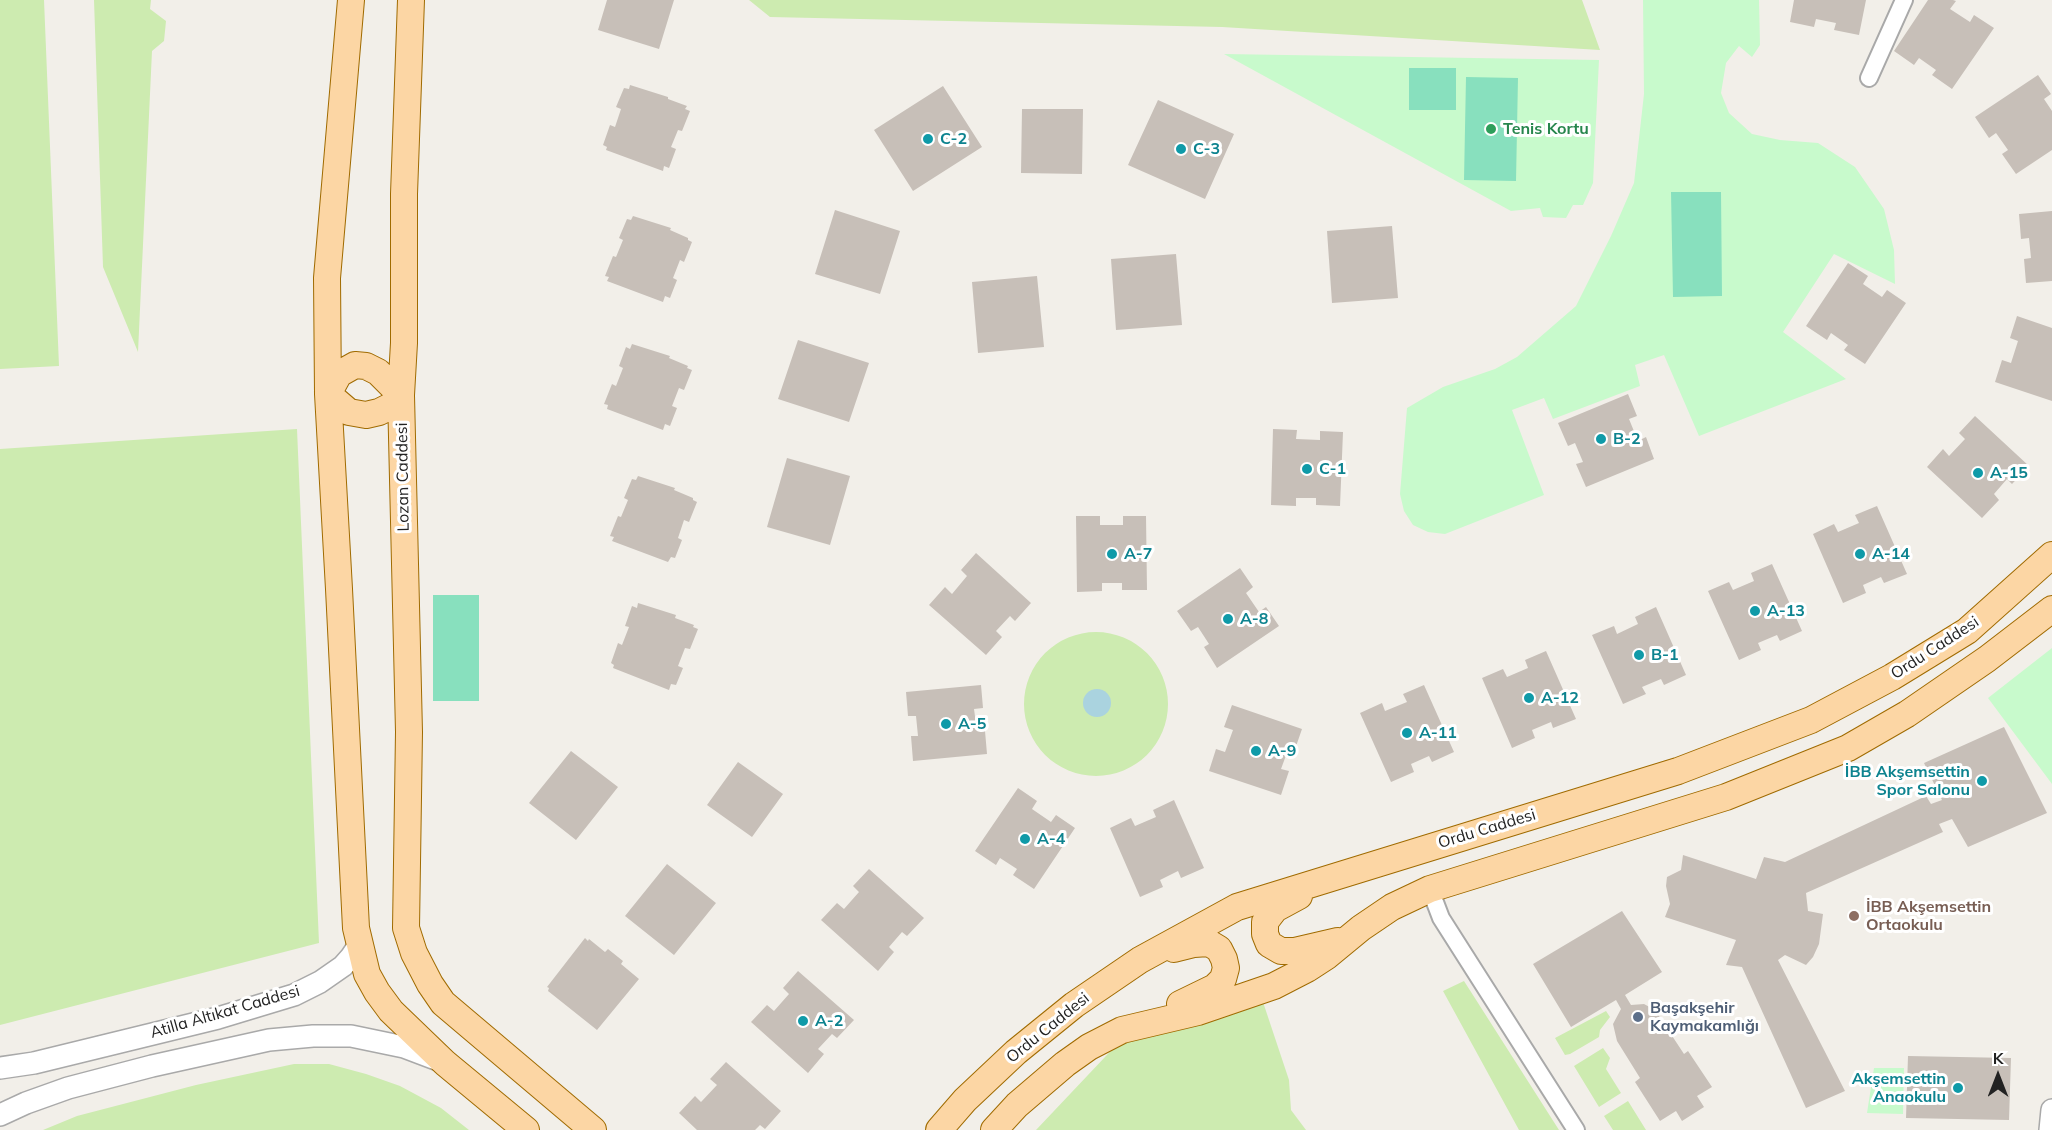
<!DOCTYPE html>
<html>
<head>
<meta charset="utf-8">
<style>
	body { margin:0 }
	#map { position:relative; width:2052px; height:1130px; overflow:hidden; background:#f2efe9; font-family:Mulish,sans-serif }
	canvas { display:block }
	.north { position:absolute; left:1968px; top:1046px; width:60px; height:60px; -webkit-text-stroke:4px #fff; paint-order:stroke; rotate:0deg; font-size:16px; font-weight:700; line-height:24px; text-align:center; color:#222 }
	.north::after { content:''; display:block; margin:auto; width:21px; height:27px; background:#222; clip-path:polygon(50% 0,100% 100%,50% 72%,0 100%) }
</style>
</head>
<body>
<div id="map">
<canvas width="2052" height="1130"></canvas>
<div class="north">K</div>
</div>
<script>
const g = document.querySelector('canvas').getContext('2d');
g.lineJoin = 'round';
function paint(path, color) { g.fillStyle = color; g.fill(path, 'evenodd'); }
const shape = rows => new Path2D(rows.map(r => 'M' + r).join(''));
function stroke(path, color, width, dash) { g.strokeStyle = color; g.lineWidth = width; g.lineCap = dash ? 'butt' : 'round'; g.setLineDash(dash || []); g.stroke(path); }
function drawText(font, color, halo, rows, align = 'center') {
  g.font = font + ' Mulish,sans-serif'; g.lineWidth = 6; g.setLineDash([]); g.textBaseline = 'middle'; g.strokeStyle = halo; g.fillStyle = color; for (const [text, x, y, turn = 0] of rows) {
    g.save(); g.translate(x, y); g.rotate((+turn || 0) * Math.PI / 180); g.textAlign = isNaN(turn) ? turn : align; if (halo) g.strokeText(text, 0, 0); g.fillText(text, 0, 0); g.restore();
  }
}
paint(shape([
	[0,0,44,0,59,366,0,369],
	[94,0,151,0,150,9,166,21,164,41,152,51,138,352,103,267],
	[749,0,1582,0,1600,50,1222,27,770,17],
	[297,429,319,943,0,1025,0,449],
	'1024 704a72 72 0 1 1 144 0a72 72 0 1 1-144 0Z',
	[1464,981,1559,1130,1519,1130,1443,991],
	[1263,1002,1289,1080,1291,1110,1306,1130,1036,1130,1122,1039],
	[1606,1011,1610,1017,1600,1030,1599,1037,1570,1054,1565,1055,1555,1038],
	[1603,1048,1610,1058,1606,1069,1621,1093,1599,1107,1574,1066],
	[294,1064,329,1064,366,1074,400,1086,441,1108,469,1130,43,1130,77,1116,196,1085],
	[1628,1101,1646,1130,1613,1130,1604,1116]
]), '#cdebb0');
paint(shape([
	[1643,0,1759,0,1760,45,1752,57,1739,46,1726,63,1721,93,1729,113,1752,134,1780,140,1818,143,1855,167,1884,209,1894,250,1895,284,1834,254,1783,332,1846,379,1699,436,1664,355,1635,365,1640,386,1553,419,1544,398,1512,410,1544,495,1445,534,1428,532,1413,525,1404,511,1400,494,1407,408,1443,387,1495,369,1517,357,1576,306,1611,236,1634,183,1644,94],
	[1224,54,1599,60,1593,183,1583,205,1573,205,1566,218,1543,217,1540,208,1511,211],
	[2052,648,2052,784,1988,698],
	[1874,1068,1904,1068,1903,1114,1867,1113]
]), '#c8facc');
paint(shape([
	[1409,68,1456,68,1456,110,1409,110],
	[1466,77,1518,78,1516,181,1464,180],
	[1671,192,1721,192,1722,296,1673,297],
	[433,595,479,595,479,701,433,701]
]), '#88e0be');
paint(shape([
	'1083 703a14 14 0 1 1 28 0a14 14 0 1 1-28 0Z'
]), '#aad3df');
paint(shape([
	[607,0,674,0,659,49,598,30],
	[1794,0,1866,0,1859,35,1834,30,1836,23,1816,19,1814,27,1790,22],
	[1928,0,1953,0,1956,1,1950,9,1970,22,1974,15,1994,28,1952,89,1932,75,1936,70,1919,58,1914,65,1894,51],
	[2038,75,2051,94,2044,99,2052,111,2052,150,2016,174,2002,154,2008,150,1996,133,1989,138,1975,117],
	[630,85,668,97,668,99,687,106,685,109,690,111,682,131,678,130,671,147,676,149,669,168,664,166,663,171,606,150,607,147,603,145,610,125,615,127,621,109,616,107,624,88,629,89],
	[943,86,982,147,913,191,874,130],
	[1158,100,1234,134,1205,199,1128,165],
	[1022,109,1083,109,1082,174,1021,173],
	[835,210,900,231,880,294,815,274],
	[2052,211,2052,281,2026,283,2024,259,2031,258,2029,238,2021,239,2019,214],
	[633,216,671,228,670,230,688,238,688,240,692,242,684,262,680,260,673,278,677,280,670,298,665,296,663,302,607,281,609,277,605,276,613,256,616,257,623,240,619,238,627,219,631,220],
	[1392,226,1398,298,1332,303,1327,231],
	[1176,254,1182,325,1116,330,1111,259],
	[1848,263,1868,276,1863,284,1882,297,1887,290,1906,303,1865,364,1844,350,1848,345,1831,333,1827,340,1806,326],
	[1037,276,1044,347,978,353,972,282],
	[2017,316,2052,328,2052,401,1995,382,2002,360,2011,363,2018,341,2010,338],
	[798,340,869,363,849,422,778,399],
	[632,344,670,356,669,358,688,366,687,368,692,370,684,390,679,388,672,406,677,408,670,426,665,424,663,430,607,409,608,405,604,404,612,384,616,386,623,368,619,366,626,347,630,349],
	[1628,394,1637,416,1629,419,1638,441,1646,437,1654,459,1586,487,1576,464,1583,462,1575,443,1568,446,1558,423],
	[1975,416,2029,466,2012,484,2007,479,1994,494,1999,500,1982,518,1927,467,1943,449,1949,456,1965,439,1959,433],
	[1273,429,1297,430,1296,439,1320,440,1320,431,1343,432,1340,506,1316,505,1316,498,1296,498,1296,506,1271,505],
	[787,458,850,476,830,545,767,527],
	[638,476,675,488,674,490,693,498,693,500,697,502,689,522,684,520,678,538,682,540,675,558,671,557,668,562,612,541,614,537,610,536,618,516,621,517,628,500,624,498,632,479,636,480],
	[1877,506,1907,574,1884,583,1881,577,1863,585,1866,593,1843,603,1813,534,1834,524,1838,532,1859,523,1855,515],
	[1076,516,1100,516,1100,525,1123,525,1123,516,1146,516,1147,590,1122,590,1122,583,1102,583,1102,591,1077,592],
	[976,553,1031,603,1015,621,1010,616,996,631,1002,637,986,655,929,605,945,587,952,594,967,576,961,570],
	[1772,564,1802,631,1780,641,1777,635,1758,643,1761,650,1739,660,1708,591,1729,582,1733,590,1754,581,1751,573],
	[1240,568,1253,587,1246,593,1259,612,1266,607,1279,626,1217,668,1204,647,1209,644,1198,627,1191,631,1177,611],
	[638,603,676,615,675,618,694,625,693,627,698,629,690,649,685,648,678,666,683,668,676,685,671,684,669,690,613,668,614,665,611,663,618,643,622,645,629,627,625,626,632,606,637,608],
	[1656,607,1686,675,1664,685,1661,679,1642,687,1646,694,1623,704,1592,635,1614,626,1617,634,1638,624,1635,617],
	[1546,651,1576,719,1553,728,1551,722,1532,730,1535,738,1512,748,1482,678,1503,669,1507,677,1528,668,1525,660],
	[981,685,983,708,974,709,977,731,985,731,987,754,913,761,911,736,918,736,916,716,908,716,906,692],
	[1424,685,1454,752,1432,762,1429,756,1411,764,1414,772,1391,782,1360,713,1382,703,1385,711,1407,702,1403,694],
	[1232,705,1302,729,1294,752,1288,750,1281,769,1289,771,1281,795,1209,771,1216,749,1225,752,1233,730,1224,727],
	[2004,727,2047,813,1968,847,1952,819,1939,824,1943,832,1806,893,1808,911,1823,914,1819,944,1813,957,1806,965,1785,955,1778,960,1845,1091,1806,1108,1742,967,1726,965,1736,940,1665,917,1670,904,1666,886,1667,877,1681,870,1683,855,1756,879,1764,857,1785,862,1926,796,1931,804,1942,800,1924,763],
	[571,751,618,787,576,840,529,803],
	[738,762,783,794,752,837,707,805],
	[1018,788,1037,801,1032,809,1051,822,1056,815,1075,828,1034,889,1013,875,1017,869,1000,858,996,865,975,851],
	[1174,800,1204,868,1181,878,1178,871,1160,880,1163,887,1140,897,1110,828,1131,818,1135,826,1156,817,1153,810],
	[667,864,716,903,674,955,625,916],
	[869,869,924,918,907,936,902,932,889,947,894,952,878,971,821,920,837,903,844,909,859,892,853,886],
	[1622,911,1662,972,1625,995,1631,1005,1644,1004,1655,1010,1684,1054,1688,1051,1712,1087,1697,1096,1704,1107,1682,1121,1676,1111,1660,1121,1635,1082,1640,1078,1617,1041,1613,1024,1621,1009,1616,1000,1571,1027,1533,964],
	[585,938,588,941,589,939,605,952,608,949,623,961,621,964,639,979,597,1030,548,991,549,988,547,987],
	[798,971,854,1020,837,1038,832,1034,818,1049,824,1054,808,1073,751,1022,767,1005,774,1011,789,994,783,988],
	[1908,1056,2011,1058,2009,1120,1906,1118],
	[726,1062,781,1111,765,1129,760,1125,755,1130,697,1130,679,1113,695,1096,701,1102,717,1085,710,1079]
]), '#c7bfb8');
const minor = shape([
	[1869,78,1904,0],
	[1430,889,1441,918,1576,1130]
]);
const tertiary = shape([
	[0,1068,34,1063,218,1018,294,995,320,982,343,966,351,957,359,945],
	[0,1115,26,1103,68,1088,152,1066,269,1040,313,1036,351,1036,404,1047,441,1061],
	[2050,1130,2052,1110]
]);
const primary = shape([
	[351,0,327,278,328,394,339,589,356,928,367,974,377,992,391,1011,445,1063,526,1130],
	[411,0,404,194,404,343,401,395,409,732,406,928,414,953,430,984,443,1003,593,1130],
	[355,365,366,366,378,372,401,395,391,406,379,412,366,415,349,412,328,394,339,374,355,365],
	[1299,896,1275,909,1265,922,1265,934,1269,944,1281,951,1295,951,1338,941],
	[1174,949,1194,944,1209,943,1219,949,1224,959,1226,968,1223,979,1215,987,1180,1004],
	[939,1130,965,1100,1016,1052,1074,1005,1140,960,1237,907,1678,771,1811,720,1892,677,1967,631,2052,555],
	[994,1130,1017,1105,1065,1064,1089,1047,1122,1030,1198,1012,1274,986,1307,969,1327,956,1361,928,1392,907,1430,889,1726,797,1848,748,1907,714,1987,659,2052,609]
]);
stroke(minor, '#a9a9a9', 20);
stroke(tertiary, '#a9a9a9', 24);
stroke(primary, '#a06b00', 28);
stroke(minor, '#fff', 16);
stroke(tertiary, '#fff', 21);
stroke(primary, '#fcd6a4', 26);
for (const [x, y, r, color] of [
	[1491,129,6,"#2e9e5b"],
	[928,139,6,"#0f9aa8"],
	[1181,149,6,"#0f9aa8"],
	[1601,439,6,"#0f9aa8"],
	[1307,469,6,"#0f9aa8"],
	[1978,473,6,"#0f9aa8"],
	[1112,554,6,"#0f9aa8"],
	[1860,554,6,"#0f9aa8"],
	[1755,611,6,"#0f9aa8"],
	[1228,619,6,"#0f9aa8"],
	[1639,655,6,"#0f9aa8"],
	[1529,698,6,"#0f9aa8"],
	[946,724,6,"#0f9aa8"],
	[1407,733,6,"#0f9aa8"],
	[1256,751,6,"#0f9aa8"],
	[1982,781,6,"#0f9aa8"],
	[1025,839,6,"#0f9aa8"],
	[1854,916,6,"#8d6e63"],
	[1638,1017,6,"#5c6f8a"],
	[803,1021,6,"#0f9aa8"],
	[1958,1088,6,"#0f9aa8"]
]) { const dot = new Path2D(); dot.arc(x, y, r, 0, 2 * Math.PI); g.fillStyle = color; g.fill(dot); stroke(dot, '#fff', 2); }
drawText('bold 16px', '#27864d', '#fff', [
	["Tenis Kortu",1503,129]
], 'left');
drawText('bold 16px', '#0d838f', '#fff', [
	["C-2",940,139],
	["C-3",1193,149],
	["B-2",1613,439],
	["C-1",1319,469],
	["A-15",1990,473],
	["A-7",1124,554],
	["A-14",1872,554],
	["A-13",1767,611],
	["A-8",1240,619],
	["B-1",1651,655],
	["A-12",1541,698],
	["A-5",958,724],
	["A-11",1419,733],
	["A-9",1268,751],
	["İBB Akşemsettin",1970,772,"right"],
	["Spor Salonu",1970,790,"right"],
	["A-4",1037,839],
	["A-2",815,1021],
	["Akşemsettin",1946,1079,"right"],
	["Anaokulu",1946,1097,"right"]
], 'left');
drawText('16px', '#222', '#fff', [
	["Lozan Caddesi",403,477,-91],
	["Ordu Caddesi",1935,648,-33],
	["Ordu Caddesi",1487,829,-17],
	["Atilla Altıkat Caddesi",225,1012,-16],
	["Ordu Caddesi",1048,1028,-39]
]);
drawText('bold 16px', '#785e54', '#fff', [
	["İBB Akşemsettin",1866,907],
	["Ortaokulu",1866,925]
], 'left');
drawText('bold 16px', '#4e5e75', '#fff', [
	["Başakşehir",1650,1008],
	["Kaymakamlığı",1650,1026]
], 'left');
</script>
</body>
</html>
